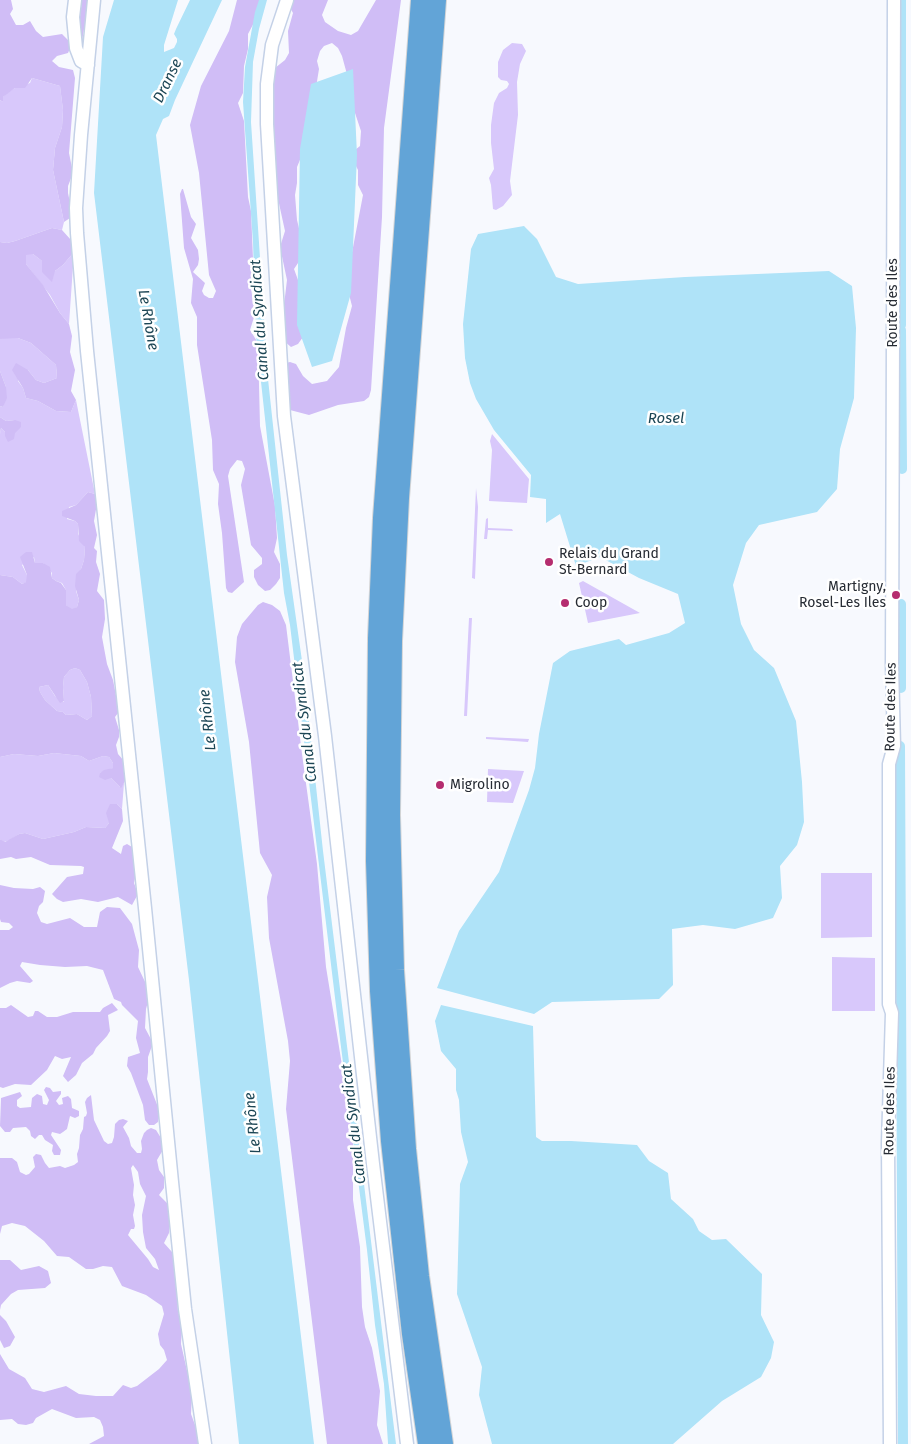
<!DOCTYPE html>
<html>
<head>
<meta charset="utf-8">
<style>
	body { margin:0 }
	canvas { display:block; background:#f7f9fe }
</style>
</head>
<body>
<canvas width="911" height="1444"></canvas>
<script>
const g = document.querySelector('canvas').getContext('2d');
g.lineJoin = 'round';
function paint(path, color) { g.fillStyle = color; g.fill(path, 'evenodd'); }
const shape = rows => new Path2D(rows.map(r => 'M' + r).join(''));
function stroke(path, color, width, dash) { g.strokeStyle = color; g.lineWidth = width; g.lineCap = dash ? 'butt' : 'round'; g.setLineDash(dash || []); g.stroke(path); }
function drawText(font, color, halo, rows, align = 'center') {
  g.font = font + ' "Fira Sans",sans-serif'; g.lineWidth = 5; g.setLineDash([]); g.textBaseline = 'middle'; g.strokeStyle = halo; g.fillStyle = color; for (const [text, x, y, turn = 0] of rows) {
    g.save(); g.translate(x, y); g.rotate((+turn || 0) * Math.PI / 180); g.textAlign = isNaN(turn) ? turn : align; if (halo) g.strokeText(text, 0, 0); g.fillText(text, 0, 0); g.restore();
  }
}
paint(shape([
	[512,43,522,44,526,51,520,64,517,82,518,115,510,181,512,195,503,206,496,210,493,209,491,185,489,178,494,169,491,143,491,125,494,103,499,93,507,88,509,84,507,81,501,80,498,77,498,62,503,50],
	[32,78,60,86,63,110,62,127,55,148,53,170,64,222,62,230,52,228,15,241,7,243,0,242,0,100,3,102,3,97,7,93,15,88,30,83],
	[74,252,69,324,60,313,50,295,26,264,26,254,33,254,55,271,63,265],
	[3,338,18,338,31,343,56,365,57,378,44,383,36,380,28,370,18,381,23,388,26,398,38,401,56,411,71,412,76,400,95,494,88,492,76,505,69,507,67,519,75,521,78,524,78,534,85,547,84,560,81,569,76,591,79,600,77,607,72,610,66,605,66,590,62,583,56,581,52,578,52,573,43,563,35,563,34,557,22,565,27,575,27,582,22,584,13,577,0,575,0,434,1,428,5,432,15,420,6,421,0,417,0,406,3,407,6,387,0,371,0,339],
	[492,434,529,479,527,503,489,501,492,450,490,441],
	[476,488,478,507,475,579,472,578],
	[488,518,488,528,512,529,513,531,488,530,487,539,484,539,486,519],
	[583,581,640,613,588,623,579,583],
	[469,618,472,618,467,716,464,716],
	[75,668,80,670,87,682,91,697,92,716,87,720,77,714,66,715,63,712,57,711,45,700,40,692,39,687,48,685,55,696,64,702,63,687,64,677,70,670],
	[486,737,529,739,528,742,486,739],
	[54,753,81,756,89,761,103,756,109,757,113,763,113,768,100,773,111,778,120,787,124,783,122,809,117,804,109,823,105,828,86,827,74,832,43,839,25,833,19,834,10,840,4,842,0,839,0,757,14,754,38,756],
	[488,769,524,771,513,803,487,802],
	[821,873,872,873,872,937,821,938],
	[832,957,875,958,875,1011,832,1011]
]), '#d8c8fb');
paint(shape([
	[0,0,11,0,13,9,10,14,16,25,23,25,30,21,36,31,43,37,62,34,72,44,68,53,57,56,52,61,59,67,73,70,75,78,69,153,73,173,68,186,68,193,71,208,70,218,64,222,53,170,55,148,62,127,63,110,60,86,32,78,25,88,15,88,3,97,3,102,0,100],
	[82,0,89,0,82,41,78,33],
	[237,0,266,0,248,34,248,49,244,66,243,93,238,103,244,121,248,197,251,211,253,259,253,273,250,282,255,314,250,330,258,343,260,426,275,506,277,538,274,552,280,564,280,578,276,584,270,590,265,591,258,585,254,577,254,570,262,564,262,558,251,545,241,485,245,469,242,461,237,460,230,469,228,476,244,582,232,593,228,592,226,588,222,533,218,504,219,484,213,470,212,440,197,345,197,317,191,303,193,279,184,248,180,194,182,189,183,189,191,217,196,224,191,238,198,250,199,259,198,265,193,272,205,283,202,291,204,295,209,298,213,298,216,291,209,275,199,173,190,125,201,86,229,31],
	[286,0,328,0,322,15,325,22,338,31,351,35,358,31,376,0,401,0,384,128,382,217,371,390,369,397,364,401,338,405,309,415,290,410,280,404,286,363,290,362,296,364,303,376,312,384,327,381,339,367,346,328,352,306,349,294,350,263,363,195,358,185,358,170,350,154,360,146,361,131,353,107,351,89,342,56,338,48,332,43,324,46,320,51,317,61,319,69,307,143,297,167,297,183,295,195,297,220,303,245,302,257,294,269,298,280,303,337,298,344,291,347,283,340,283,331,285,322,284,305,287,280,280,247,285,231,263,130,275,68,285,60,289,53,288,31,293,13],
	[52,228,62,230,71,240,74,252,63,265,55,271,52,282,42,272,42,261,33,254,26,255,26,264,43,285,60,313,69,324,72,336,70,352,75,370,71,391,76,400,71,412,56,411,38,401,26,398,23,388,12,370,16,363,28,370,36,380,44,383,57,378,56,365,31,343,18,338,0,339,0,242,7,243,15,241],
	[0,371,6,387,7,398,3,407,0,406],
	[0,417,6,421,15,420,21,422,21,427,15,433,14,439,8,442,5,436,5,432,1,428,0,434],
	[88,492,95,494,98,498,94,521,97,535,94,548,97,551,96,562,100,574,97,591,104,600,105,619,102,637,107,664,113,680,118,706,118,713,115,717,119,730,119,737,116,745,118,754,124,761,128,774,124,783,121,788,111,778,105,780,99,777,100,773,104,770,113,768,113,763,109,757,103,756,89,761,81,756,54,753,38,756,14,754,0,757,0,575,13,577,22,584,26,582,27,575,20,557,26,552,32,552,35,563,43,563,50,567,52,578,56,581,61,583,66,590,66,605,72,609,77,607,79,600,75,586,76,574,81,569,84,560,85,547,79,541,78,524,75,521,62,516,62,511,76,505],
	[75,668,80,670,87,682,91,697,92,716,87,720,77,714,66,715,63,712,57,711,45,700,40,692,39,687,48,685,60,703,64,701,63,687,64,677,70,670],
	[263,602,272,605,280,611,286,625,302,754,317,864,326,967,348,1102,353,1144,353,1200,360,1247,362,1307,365,1327,372,1348,380,1391,377,1425,383,1444,327,1444,286,1109,290,1061,288,1041,269,938,267,897,272,875,260,853,249,742,235,662,237,637,242,624,258,605],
	[110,804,117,804,122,809,123,821,112,848,121,854,123,846,127,844,132,847,135,852,137,868,134,883,138,894,132,905,118,897,98,902,81,899,63,902,57,899,52,894,67,877,83,874,84,867,81,866,50,865,31,857,16,859,11,857,0,859,0,839,5,842,19,834,25,833,43,839,74,832,86,827,105,828,109,823,106,813],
	[0,885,14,888,33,889,40,887,45,891,43,902,39,906,37,913,41,922,47,924,70,918,84,927,97,927,100,912,107,907,120,908,132,924,139,950,138,967,147,986,149,998,146,1009,145,1028,153,1043,148,1057,148,1072,147,1079,158,1107,159,1116,158,1122,154,1125,149,1125,145,1120,143,1105,131,1073,127,1066,128,1057,140,1053,136,1038,138,1021,122,1005,121,1002,114,999,103,970,87,966,65,967,40,965,22,962,20,966,33,981,30,983,17,981,10,983,0,988,0,930,9,930,13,927,9,923,1,922,0,919],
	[112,1003,118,1010,108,1015,110,1031,107,1036,96,1048,93,1054,82,1063,76,1075,68,1082,63,1076,71,1057,62,1059,55,1056,47,1070,31,1085,15,1084,3,1088,0,1087,0,1008,6,1008,11,1005,28,1017,33,1016,35,1011,38,1011,47,1017,57,1017,73,1012,100,1012,103,1008],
	[46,1087,50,1088,53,1092,61,1091,61,1094,56,1101,59,1105,63,1104,62,1098,68,1096,71,1099,72,1108,79,1111,79,1116,75,1118,70,1116,67,1129,63,1132,60,1134,52,1132,51,1135,61,1150,60,1155,54,1155,52,1151,53,1145,45,1140,42,1135,39,1135,35,1139,31,1136,30,1131,26,1127,13,1128,10,1132,5,1132,0,1126,1,1098,20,1092,22,1096,17,1100,17,1106,20,1108,31,1107,32,1098,37,1094,42,1096,43,1104,47,1105,49,1100,44,1090],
	[91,1095,94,1120,104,1141,108,1144,112,1143,114,1137,115,1124,119,1120,123,1119,128,1121,123,1127,129,1138,131,1146,137,1153,141,1153,142,1149,141,1141,144,1133,147,1130,151,1128,156,1130,161,1138,164,1148,157,1160,159,1170,164,1177,164,1188,159,1195,171,1207,169,1233,164,1243,172,1252,176,1271,178,1311,182,1325,181,1344,192,1393,191,1414,202,1444,89,1444,104,1436,103,1427,100,1420,94,1417,76,1418,52,1409,36,1418,33,1423,26,1425,18,1424,12,1419,0,1420,0,1354,9,1369,25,1378,32,1389,44,1392,66,1386,79,1394,96,1396,113,1396,123,1385,131,1388,137,1386,159,1369,167,1360,164,1350,160,1345,158,1334,164,1314,162,1306,146,1295,122,1286,112,1267,103,1266,93,1269,86,1269,69,1257,57,1256,44,1241,25,1226,12,1223,2,1226,0,1234,0,1158,12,1158,17,1162,20,1172,26,1175,29,1174,35,1167,33,1157,36,1154,41,1155,45,1163,49,1168,60,1166,65,1168,74,1165,78,1162,77,1154,79,1148,80,1135,83,1129,84,1117,86,1116,87,1113,85,1102,87,1098],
	[133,1165,138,1172,140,1184,146,1196,142,1215,143,1232,146,1248,155,1259,159,1270,153,1267,148,1259,128,1235,131,1229,134,1229,135,1226,133,1215,135,1205,133,1195,134,1185,131,1168],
	[0,1260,10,1260,21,1270,39,1266,48,1271,51,1283,45,1288,18,1290,11,1294,1,1305,0,1310],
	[0,1315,6,1321,15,1337,10,1346,4,1348,0,1340]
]), '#d0bdf6');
paint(shape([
	[114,0,178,0,164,45,164,52,174,48,177,42,177,39,174,34,176,29,190,0,222,0,175,100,169,116,163,119,156,135,314,1444,239,1444,189,980,94,193,103,37],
	[259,0,267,0,259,29,253,62,251,122,268,379,287,555,304,675,323,851,396,1444,388,1444,388,1443,384,1384,375,1325,367,1250,340,1039,290,625,284,593,256,336,253,242,243,102,245,67,255,12],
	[353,69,357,155,351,293,332,361,312,367,297,325,300,149,311,84],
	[524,226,537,239,556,277,578,284,685,277,829,271,852,286,856,328,854,398,840,449,837,489,817,512,759,525,746,543,733,585,741,624,754,650,774,668,796,721,802,782,804,822,797,845,780,866,782,898,773,918,735,929,703,925,672,929,673,985,659,999,552,1002,534,1014,437,988,459,931,499,872,529,790,535,768,539,734,553,663,570,651,619,639,626,645,669,633,685,623,678,594,639,578,600,557,576,566,560,514,546,523,546,499,530,497,531,475,494,430,476,399,470,383,465,358,463,324,471,249,478,234],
	[441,1005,533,1026,536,1137,542,1141,571,1141,637,1145,649,1161,668,1173,671,1199,693,1219,699,1231,712,1240,726,1239,762,1274,761,1315,774,1342,771,1358,761,1377,722,1401,673,1444,492,1444,479,1395,482,1367,457,1294,460,1184,468,1162,461,1132,459,1100,456,1090,456,1069,441,1051,435,1021]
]), '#afe3f8');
stroke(shape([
	[901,0,901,325],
	[901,330,902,469],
	[901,688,901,604],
	[900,746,903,1444]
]), '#afe3f8', 10);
const minor = shape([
	[75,0,73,17,76,48,81,61,88,65],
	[94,0,81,135,76,208,77,233,87,351,145,908,172,1182,185,1309,205,1444],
	[287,0,272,45,267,84,267,124,284,416,325,736,373,1164,407,1444],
	[890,1444,888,1143,892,1013,889,1004,889,764,894,746,892,665,894,0]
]);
const highway = shape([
	[420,0,382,518,377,638,375,861,379,991,390,1141,411,1334,427,1444],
	[437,0,400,498,393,641,391,815,395,970,407,1149,420,1276,444,1444]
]);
stroke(minor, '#c4d1e7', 15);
stroke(highway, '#d4d5d6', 20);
stroke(minor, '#fff', 12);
stroke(highway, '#62a4d7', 18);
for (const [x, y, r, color] of [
	[549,562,5,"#b52d6f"],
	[896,595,5,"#b52d6f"],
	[565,603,5,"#b52d6f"],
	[440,785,5,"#b52d6f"]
]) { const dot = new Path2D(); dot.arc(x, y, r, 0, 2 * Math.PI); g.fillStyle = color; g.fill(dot); stroke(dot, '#fff', 2); }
drawText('14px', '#262b33', '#fff', [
	["Route des Iles",893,303,-90],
	["Route des Iles",891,707,-89],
	["Route des Iles",890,1111,-89]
]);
drawText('14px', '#262b33', '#fff', [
	["Relais du Grand",559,554],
	["St-Bernard",559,570],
	["Martigny,",886,587,"right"],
	["Rosel-Les Iles",886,603,"right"],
	["Coop",575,603],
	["Migrolino",450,785]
], 'left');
drawText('italic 15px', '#1c4655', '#fff', [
	["Dranse",168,81,-64],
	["Le Rhône",148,320,80],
	["Canal du Syndicat",260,320,-94],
	["Rosel",666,419],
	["Le Rhône",208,720,-96],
	["Canal du Syndicat",305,722,-97],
	["Le Rhône",253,1123,-96],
	["Canal du Syndicat",354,1124,-97]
]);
</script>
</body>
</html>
